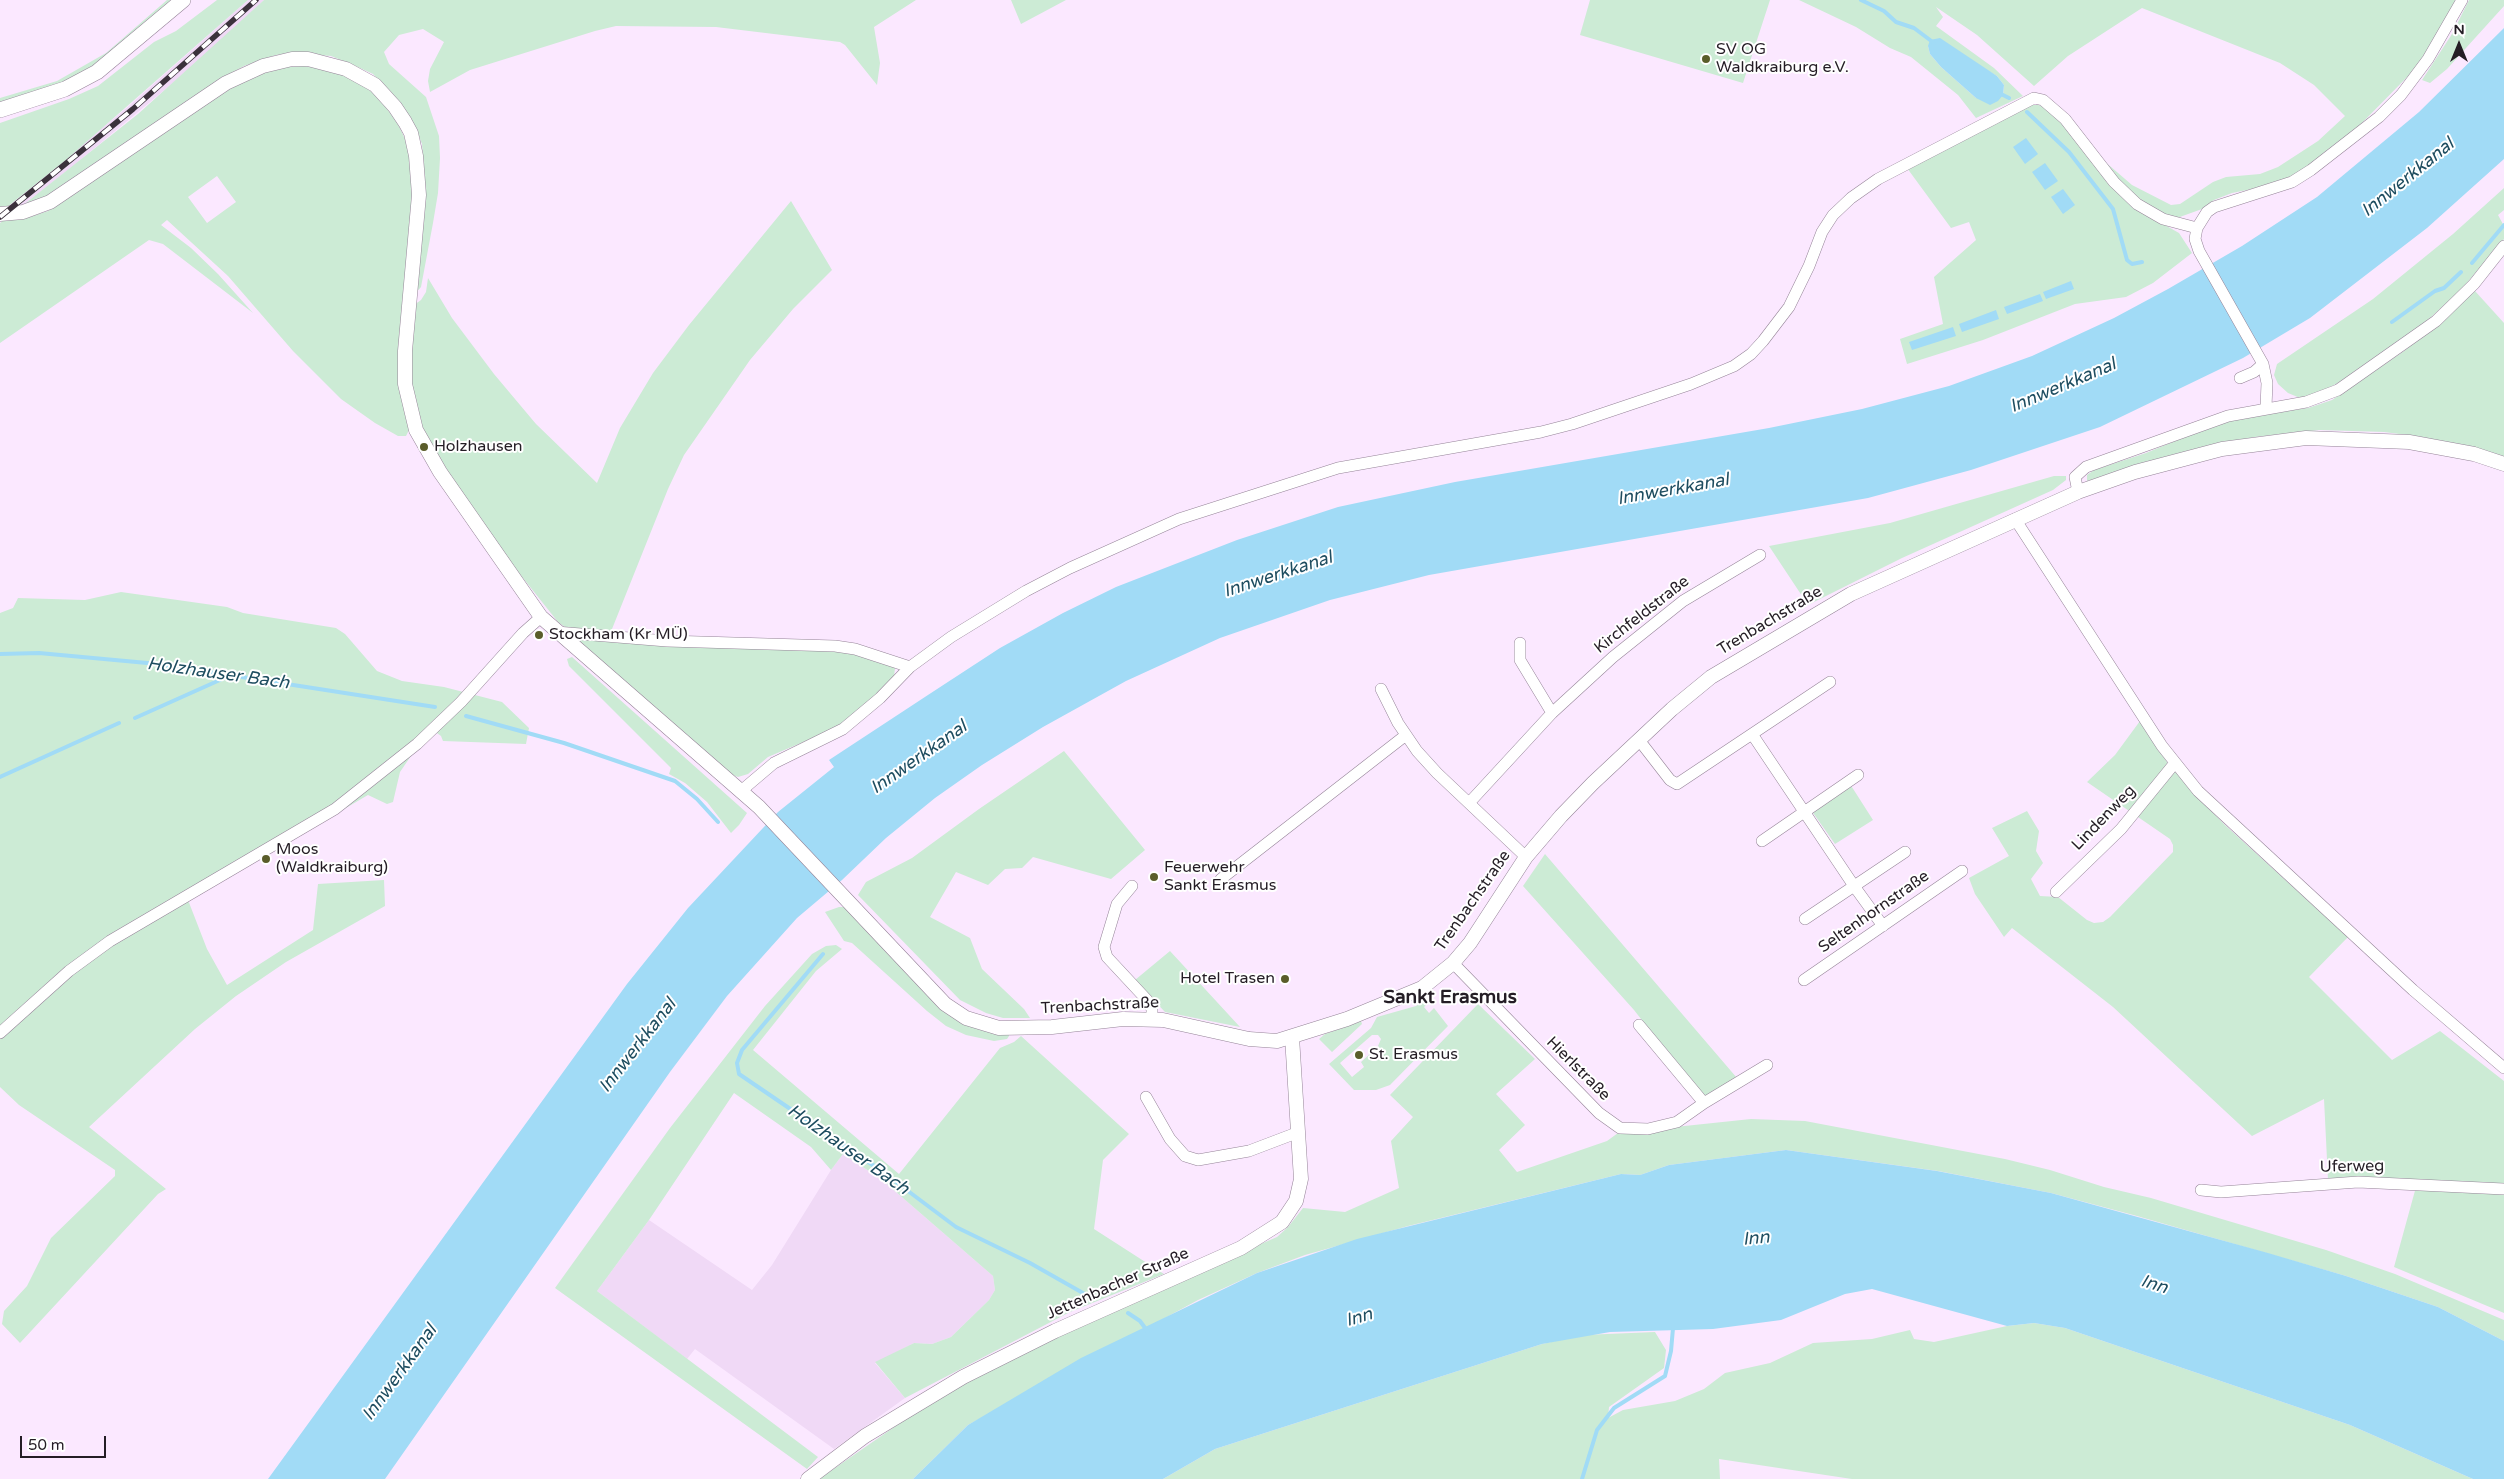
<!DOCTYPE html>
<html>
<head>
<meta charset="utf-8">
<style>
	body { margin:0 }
	#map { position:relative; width:2504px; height:1479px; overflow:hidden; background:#fbe8ff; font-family:"Varela Round",sans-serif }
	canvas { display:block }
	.north { position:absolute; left:2434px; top:20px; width:50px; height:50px; -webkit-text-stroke:4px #fff; paint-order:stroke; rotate:0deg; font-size:14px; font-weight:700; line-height:20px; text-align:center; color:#241d25 }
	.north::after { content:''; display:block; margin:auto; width:18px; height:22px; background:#241d25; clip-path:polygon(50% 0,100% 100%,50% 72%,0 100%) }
	.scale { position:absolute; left:20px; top:1436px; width:86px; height:22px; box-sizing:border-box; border:2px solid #241d25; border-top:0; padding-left:6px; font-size:15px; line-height:18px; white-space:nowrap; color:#241d25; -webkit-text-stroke:4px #fff; paint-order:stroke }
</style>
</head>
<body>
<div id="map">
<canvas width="2504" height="1479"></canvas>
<div class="north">N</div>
<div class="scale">50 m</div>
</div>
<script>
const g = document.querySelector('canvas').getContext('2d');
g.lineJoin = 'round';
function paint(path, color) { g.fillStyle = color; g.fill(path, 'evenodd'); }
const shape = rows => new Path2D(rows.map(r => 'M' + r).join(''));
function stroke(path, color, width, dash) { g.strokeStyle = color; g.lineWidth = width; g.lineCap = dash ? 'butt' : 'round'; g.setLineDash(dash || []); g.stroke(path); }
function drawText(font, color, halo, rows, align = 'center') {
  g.font = font + ' "Varela Round",sans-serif'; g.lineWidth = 4; g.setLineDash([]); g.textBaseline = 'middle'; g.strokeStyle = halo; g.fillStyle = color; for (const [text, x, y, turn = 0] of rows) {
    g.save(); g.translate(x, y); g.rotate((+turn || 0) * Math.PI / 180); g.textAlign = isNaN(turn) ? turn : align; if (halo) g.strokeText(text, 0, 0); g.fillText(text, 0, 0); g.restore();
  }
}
paint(shape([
	[248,0,264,0,203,58,73,166,22,206,6,208,130,105],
	[843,1154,881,1179,993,1276,995,1290,989,1300,951,1337,932,1344,914,1343,875,1363,905,1398,834,1449,695,1349,687,1359,597,1291,649,1220,752,1290,772,1265,831,1170]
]), '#f0d9f6');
paint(shape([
	[167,0,172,0,94,67,62,83,0,103,0,98,57,81,106,53],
	[217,0,248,0,67,159,6,208,0,209,0,123,69,99,98,86,154,42,176,31],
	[264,0,916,0,874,27,880,63,877,85,845,45,840,42,716,27,616,26,595,31,470,70,430,92,428,81,430,69,444,42,423,29,399,35,384,52,389,64,426,97,439,136,440,158,438,193,433,223,421,287,415,294,424,177,422,144,415,127,384,86,373,74,360,68,331,56,293,53,276,55,244,66,226,76,41,200,22,206,138,114],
	[1011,0,1066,0,1021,24],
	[1590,0,1770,0,1743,83,1580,35],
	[1799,0,2456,0,2417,67,2358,127,2300,172,2277,184,2232,193,2214,200,2202,209,2177,218,2155,211,2121,186,2103,160,2132,185,2171,205,2180,204,2213,182,2226,177,2260,174,2278,167,2318,141,2345,116,2314,85,2280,63,2142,8,2068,56,2034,86,1977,35,1936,7,1943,17,1936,26,1994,68,2023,96,1976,118,1958,95,1911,57,1890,48,1856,27],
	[1928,46,1979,66,1997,76,2004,85,2003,95,1976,98,1941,67,1930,54],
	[2469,0,2504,0,2504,6,2447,69,2430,83,2422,80,2452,34],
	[304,66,320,68,350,77,378,96,398,124,407,143,412,170,412,202,400,341,399,384,409,430,406,436,398,436,375,423,341,399,293,351,228,276,167,220,161,225,191,248,218,274,253,313,163,244,149,240,0,343,0,223,3,220,23,219,48,211,228,89,266,72,284,67],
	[217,176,236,202,207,223,188,197],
	[2029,105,2038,105,2048,108,2149,216,2179,233,2192,253,2153,283,2126,297,2075,304,1983,340,1907,364,1900,339,1943,324,1934,277,1976,240,1969,222,1951,228,1907,168],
	[2504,188,2504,210,2498,215,2504,226,2504,239,2460,291,2420,327,2354,374,2323,391,2300,398,2288,393,2278,384,2274,375,2277,364,2373,299,2453,234],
	[791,201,832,270,793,309,750,360,684,455,668,489,610,634,565,627,558,622,511,563,433,454,421,426,409,387,414,305,421,300,426,292,428,278,452,318,494,374,536,424,597,483,620,428,653,373,689,325],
	[2475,291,2504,323,2504,457,2467,446,2422,437,2384,432,2320,430,2255,437,2218,445,2087,481,2087,475,2094,470,2146,453,2214,425,2251,416,2308,408,2332,400,2404,351],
	[2054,476,2066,476,2066,480,2053,490,1902,558,1808,605,1769,546,1890,523],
	[121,592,227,607,243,613,336,628,345,634,377,671,402,681,444,687,502,702,529,728,526,744,443,741,441,736,430,728,400,772,393,802,387,804,368,795,329,818,236,861,113,933,64,968,0,1026,0,613,13,608,18,598,85,600],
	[571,635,795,648,858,654,891,663,895,668,894,677,877,697,841,726,768,757,748,774,738,777,730,774],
	[572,657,747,813,739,825,731,833,707,802,685,783,669,774,671,768,569,666,567,659],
	[2140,721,2167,762,2191,790,2225,825,2348,937,2309,977,2392,1060,2440,1031,2504,1081,2504,1186,2328,1180,2324,1099,2252,1136,2113,1007,2012,928,2004,937,1975,894,1969,878,2009,856,1992,828,2027,811,2039,831,2036,851,2043,863,2031,879,2040,896,2058,897,2087,920,2094,923,2103,922,2110,917,2173,852,2173,845,2170,839,2087,782,2115,755],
	[1064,751,1145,850,1111,879,1033,857,1022,868,1005,869,988,885,956,872,930,917,970,938,982,969,1024,1009,1030,1018,1003,1018,986,1013,960,1000,858,895,866,882,912,858,979,809],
	[1850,784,1873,820,1835,844,1811,810],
	[1545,854,1737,1078,1704,1100,1634,1010,1523,886],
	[384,880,385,906,286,962,236,996,195,1029,89,1127,166,1189,158,1194,20,1343,2,1324,4,1311,27,1286,51,1238,115,1176,115,1170,19,1105,0,1087,0,1039,80,967,119,939,188,900,207,949,227,985,313,930,318,884],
	[839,907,846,907,932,997,1009,1033,1009,1036,1007,1039,994,1041,966,1035,946,1026,927,1011,852,943,844,941,825,912],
	[836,945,842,949,816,971,753,1050,899,1174,1000,1048,1014,1042,1021,1036,1129,1134,1103,1160,1094,1229,1164,1274,1070,1312,905,1398,875,1362,914,1343,932,1344,951,1337,989,1300,995,1290,993,1276,881,1179,843,1154,831,1170,811,1147,734,1093,649,1220,597,1291,818,1457,807,1469,555,1288,670,1128,765,1006,812,954,826,946],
	[1170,951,1240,1027,1165,1012,1135,980],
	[1427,999,1429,1002,1424,1007,1429,1013,1434,1008,1448,1026,1390,1085,1376,1090,1354,1090,1329,1064,1371,1028,1377,1017,1416,1006],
	[1372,1035,1378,1035,1381,1039,1378,1046,1382,1051,1375,1057,1371,1053,1361,1062,1364,1067,1352,1077,1340,1063],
	[1478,1004,1535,1059,1496,1094,1525,1125,1499,1150,1517,1172,1607,1141,1618,1133,1751,1119,1805,1121,2005,1159,2050,1170,2104,1187,2151,1198,2326,1250,2395,1274,2504,1320,2504,1341,2438,1307,2346,1276,2137,1216,2051,1193,1938,1171,1786,1150,1669,1165,1640,1175,1621,1174,1408,1226,1305,1255,1257,1273,1198,1300,968,1425,913,1479,819,1479,929,1403,998,1365,1175,1281,1277,1237,1288,1227,1303,1208,1345,1212,1399,1188,1391,1141,1413,1117,1390,1095],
	[1361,1021,1362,1024,1332,1052,1319,1039,1325,1034],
	[2416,1187,2504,1192,2504,1313,2394,1267],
	[2034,1323,2065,1328,2350,1425,2473,1479,1852,1479,1719,1459,1720,1479,1163,1479,1215,1449,1542,1344,1583,1335,1655,1332,1666,1350,1664,1368,1609,1407,1608,1418,1623,1410,1675,1401,1704,1389,1725,1373,1770,1363,1813,1343,1872,1339,1910,1330,1914,1339,1934,1342,2007,1326]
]), '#ccebd5');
paint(shape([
	[2504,28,2504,159,2427,228,2310,318,2243,358,2100,427,1971,470,1868,498,1429,575,1330,600,1220,638,1126,681,1043,727,982,765,935,798,886,838,842,880,797,918,727,996,670,1072,385,1479,268,1479,627,984,688,908,778,812,834,767,829,760,931,693,1000,648,1063,613,1116,587,1237,540,1338,507,1455,482,1769,428,1862,409,1949,386,2032,356,2114,318,2168,289,2242,246,2317,197,2419,112],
	[1940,38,1997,76,2004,85,2003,95,1998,101,1990,105,1976,98,1941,67,1930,54,1928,46,1930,40],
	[2026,138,2038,154,2025,164,2013,147],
	[2045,163,2058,181,2045,190,2032,172],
	[2063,189,2075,205,2063,214,2051,197],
	[2071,281,2074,289,2046,299,2043,292],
	[2040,294,2043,301,2007,314,2004,307],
	[1996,310,1999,319,1962,332,1959,324],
	[1953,327,1956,336,1912,350,1909,342],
	[1786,1150,1937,1171,2051,1193,2268,1253,2346,1276,2438,1307,2504,1341,2504,1479,2473,1479,2350,1425,2065,1328,2034,1323,2007,1326,1872,1289,1845,1294,1781,1320,1713,1329,1610,1332,1542,1344,1215,1449,1163,1479,913,1479,968,1425,1081,1358,1257,1273,1357,1239,1621,1174,1640,1175,1669,1165]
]), '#a1dbf6');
stroke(shape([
	[1861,0,1884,11,1896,22,1914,28,1934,43],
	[1999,93,2009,98],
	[2027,112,2069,152,2113,209,2127,260,2132,264,2142,262],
	[2472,263,2504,225],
	[2392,322,2435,291,2444,288,2461,272],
	[0,654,39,653,158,664,435,707],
	[466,716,564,743,675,781,697,799,718,822],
	[135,718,231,675],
	[0,777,119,723],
	[823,954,742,1050,737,1063,739,1074,880,1170,956,1227,1030,1263,1090,1297],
	[1128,1313,1140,1321,1148,1332],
	[1582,1479,1597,1430,1614,1408,1665,1376,1671,1351,1673,1328]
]), '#a1dbf6', 4);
const minor = shape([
	[2240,378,2254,372,2263,364],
	[2266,407,2267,383,2263,364,2199,251,2195,239,2197,228,2207,212,2214,207,2292,182,2311,170,2379,117,2401,95,2428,59,2462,0],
	[2078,492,2075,477,2086,467,2228,416,2306,402,2338,390,2436,321,2474,284,2504,246],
	[2015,519,2162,746,2198,791,2413,990,2504,1068],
	[556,632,667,641,835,646,855,649,910,667,951,637,1026,591,1070,568,1179,519,1338,468,1541,432,1572,424,1691,384,1734,366,1751,354,1763,341,1789,307,1809,266,1822,232,1833,215,1851,198,1878,179,2034,98,2043,100,2065,119,2114,182,2137,204,2163,219,2197,228],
	[1520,643,1520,660,1552,713],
	[1381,689,1398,723,1417,751,1437,773,1526,857],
	[1752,734,1854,886,1883,926],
	[1639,740,1670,780,1677,784,1830,682],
	[741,791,774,763,843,729,880,698,910,667],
	[1469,803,1552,713,1613,657,1683,601,1760,555],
	[1762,841,1858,775],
	[1221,879,1406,735],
	[1132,886,1117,904,1104,947,1107,957,1147,1000,1152,1009,1152,1019],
	[2056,892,2121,829,2174,764],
	[1805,919,1905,852],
	[1453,963,1599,1113,1620,1128,1648,1129,1677,1122,1704,1103,1767,1065],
	[1804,980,1962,871],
	[1639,1025,1704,1103],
	[0,1033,69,971,110,941,335,809,417,744,461,702,523,633,541,617],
	[1146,1097,1170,1139,1185,1156,1198,1160,1249,1151,1299,1132],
	[2201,1190,2221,1192,2358,1182,2504,1189]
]);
const tertiary = shape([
	[0,214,23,212,50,202,226,83,263,66,292,59,308,59,346,69,375,85,395,107,405,122,411,133,416,156,419,195,405,351,405,384,416,430,440,472,541,617,759,807,945,1004,966,1018,999,1028,1052,1027,1123,1019,1163,1020,1249,1039,1277,1041,1347,1019,1422,988,1453,963,1470,943,1526,857,1561,816,1593,783,1672,709,1711,677,1851,594,2078,492,2135,472,2222,449,2306,438,2409,442,2474,454,2504,464],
	[808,1479,865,1436,963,1377,1055,1331,1241,1248,1282,1222,1296,1201,1301,1179,1292,1037]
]);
const secondary = shape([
	[0,110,65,89,97,72,183,0]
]);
stroke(minor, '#958498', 12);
stroke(tertiary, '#958498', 15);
stroke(secondary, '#958498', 16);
stroke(minor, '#fff', 11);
stroke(tertiary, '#fff', 14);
stroke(secondary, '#fff', 15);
const rail = shape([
	[0,217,133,109,256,0]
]);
stroke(rail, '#3b323c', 5.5);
stroke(rail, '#fff', 4, [11]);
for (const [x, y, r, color] of [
	[1706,59,5,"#5a5d2a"],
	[424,447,5,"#5a5d2a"],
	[539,635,5,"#5a5d2a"],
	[266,859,5,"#5a5d2a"],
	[1154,877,5,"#5a5d2a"],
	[1285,979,5,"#5a5d2a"],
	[1359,1055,5,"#5a5d2a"]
]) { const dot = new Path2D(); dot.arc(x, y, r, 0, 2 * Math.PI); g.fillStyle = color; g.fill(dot); stroke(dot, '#fff', 2); }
drawText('16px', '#241d25', '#fff', [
	["SV OG",1716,50],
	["Waldkraiburg e.V.",1716,68],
	["Holzhausen",434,447],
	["Stockham (Kr MÜ)",549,635],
	["Moos",276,850],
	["(Waldkraiburg)",276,868],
	["Feuerwehr",1164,868],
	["Sankt Erasmus",1164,886],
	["Hotel Trasen",1275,979,"right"],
	["St. Erasmus",1369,1055]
], 'left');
drawText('16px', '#241d25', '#fff', [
	["Kirchfeldstraße",1642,615,-38],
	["Trenbachstraße",1770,621,-31],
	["Lindenweg",2104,818,-46],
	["Trenbachstraße",1473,901,-55],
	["Seltenhornstraße",1874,912,-35],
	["Trenbachstraße",1100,1006,-3],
	["Hierlstraße",1578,1069,45],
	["Uferweg",2352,1167,-1],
	["Jettenbacher Straße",1118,1284,-24]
]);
drawText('italic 18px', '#1e4d60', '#fff', [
	["Innwerkkanal",2408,178,-39],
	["Innwerkkanal",2063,386,-23],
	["Innwerkkanal",1673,490,-10],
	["Innwerkkanal",1278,575,-18],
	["Holzhauser Bach",218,674,8],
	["Innwerkkanal",919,758,-35],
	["Innwerkkanal",638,1046,-52],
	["Holzhauser Bach",848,1150,35],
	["Inn",1756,1239,-6],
	["Inn",2154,1285,17],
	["Inn",1359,1318,-16],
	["Innwerkkanal",400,1373,-54]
]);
drawText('bold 19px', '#241d25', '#fff', [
	["Sankt Erasmus",1450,998]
]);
</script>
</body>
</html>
